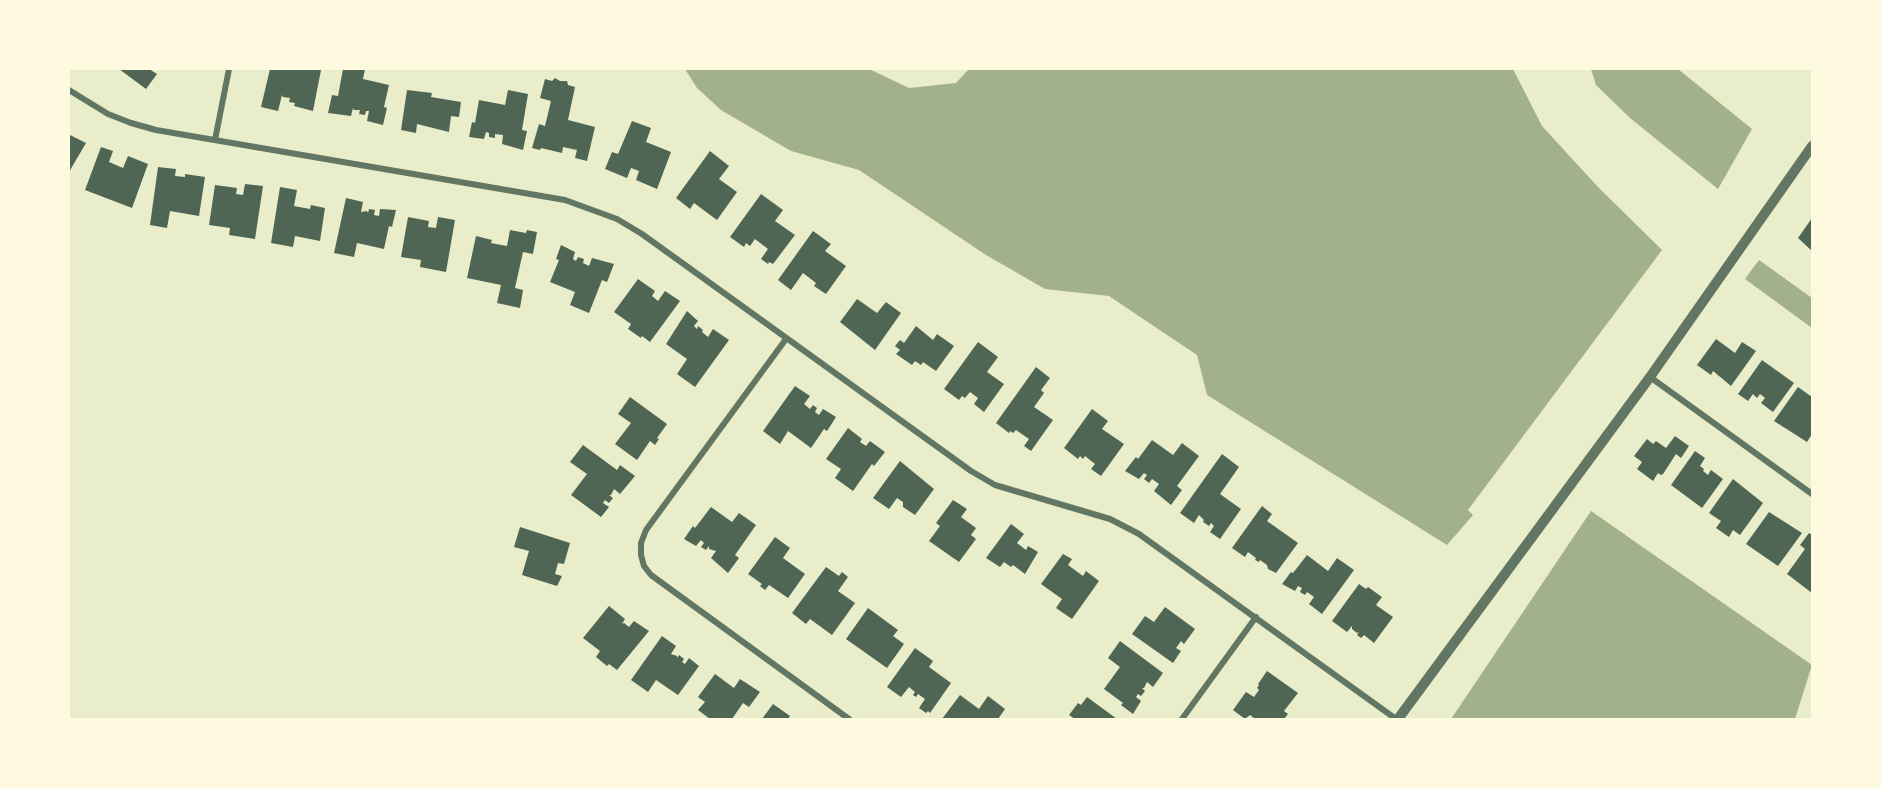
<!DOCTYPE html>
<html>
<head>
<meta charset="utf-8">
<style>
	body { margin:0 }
	#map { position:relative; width:1881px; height:788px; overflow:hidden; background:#e9edc9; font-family:Rubik,sans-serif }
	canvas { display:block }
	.frame { position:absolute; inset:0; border:70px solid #fefae0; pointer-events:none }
</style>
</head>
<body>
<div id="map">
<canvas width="1881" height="788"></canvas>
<div class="frame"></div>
</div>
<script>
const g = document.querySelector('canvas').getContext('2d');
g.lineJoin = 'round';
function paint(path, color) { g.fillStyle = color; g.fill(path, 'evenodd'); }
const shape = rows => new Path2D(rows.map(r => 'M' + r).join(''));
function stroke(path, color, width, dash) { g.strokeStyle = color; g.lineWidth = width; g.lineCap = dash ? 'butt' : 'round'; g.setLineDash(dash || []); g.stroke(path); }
paint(shape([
	[685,69,869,69,909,88,956,83,969,69,1513,69,1542,126,1598,187,1662,250,1468,510,1473,515,1447,545,1207,395,1197,355,1109,296,1045,289,986,255,859,170,791,151,721,110,697,88],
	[1591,69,1678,69,1752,129,1718,189,1630,118,1596,85],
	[1759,260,1812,298,1812,328,1745,279],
	[1591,511,1812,665,1795,719,1451,719]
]), '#a3b18a');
paint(shape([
	[119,69,149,69,157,74,146,89],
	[270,69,321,70,313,111,294,106,295,103,289,102,290,98,283,97,282,95,278,111,261,107],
	[343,69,365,69,363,79,389,85,384,107,387,108,383,125,367,121,369,111,366,111,365,115,359,114,360,110,354,110,353,108,351,116,328,113,332,95,338,96],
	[555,78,560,81,567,81,568,85,575,87,568,120,595,127,587,161,575,158,577,150,563,147,562,153,541,148,540,150,532,148,539,124,545,126,551,101,540,98,545,79,552,81],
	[407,90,432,93,431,97,461,102,459,117,451,116,449,132,417,124,416,133,401,130],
	[508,90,528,94,522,130,527,131,523,150,502,144,503,135,495,134,495,138,489,137,489,133,486,132,484,139,469,137,472,122,475,123,479,100,505,105],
	[632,121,651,128,646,142,671,152,657,189,636,180,639,171,631,168,627,178,605,169,612,152,618,154],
	[70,135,86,143,69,172,69,137],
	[101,147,113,151,109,162,123,168,128,156,148,164,132,208,85,190],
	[710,151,729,166,719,179,737,192,717,220,694,203,690,209,676,198],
	[158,167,176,169,175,176,185,177,185,174,205,177,199,216,170,211,167,228,150,225],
	[245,184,263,186,255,239,229,235,230,228,209,225,215,185,237,188,236,194,243,195],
	[280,187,297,190,294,206,310,209,311,205,325,208,320,241,295,236,293,247,271,243],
	[761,194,783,210,775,221,795,235,773,264,769,262,768,264,761,259,768,249,755,239,750,246,746,243,744,247,730,237],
	[346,198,363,202,361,212,367,211,368,213,369,209,375,210,374,215,379,216,380,209,396,210,392,227,389,226,384,249,357,243,354,257,334,253],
	[408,217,429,221,428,227,436,228,438,217,455,220,446,272,420,267,421,260,401,257],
	[1812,218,1812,251,1798,238],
	[510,230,526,233,527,230,537,232,533,254,523,252,515,288,523,290,520,308,497,303,501,285,467,278,476,236,492,240,491,243,507,246],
	[813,231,831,244,825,251,846,266,826,294,814,286,816,283,803,273,791,290,778,280],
	[561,245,575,252,573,259,576,261,578,257,584,259,583,263,589,266,592,258,614,264,607,282,602,280,589,313,570,305,575,292,550,282,559,260,556,259],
	[638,279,655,291,652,296,658,301,665,291,680,301,650,342,642,336,641,338,628,329,631,324,614,312],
	[857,299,877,313,886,302,901,313,875,350,840,322],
	[687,311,698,321,694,326,697,329,698,326,703,330,702,332,708,337,713,329,729,340,695,387,677,374,687,359,666,344],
	[916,326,933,340,937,334,954,346,936,371,923,362,921,365,915,361,912,365,896,354,900,350,895,346,900,340,904,343],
	[1716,339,1735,353,1742,342,1756,351,1731,386,1713,371,1711,375,1697,365],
	[978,342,998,357,987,372,1004,384,984,412,974,404,978,398,970,392,965,398,962,396,959,400,944,389],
	[1762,360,1794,383,1773,412,1761,403,1765,398,1760,394,1757,398,1753,394,1748,401,1738,394],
	[1036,367,1050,378,1041,390,1044,393,1034,407,1053,420,1031,451,1024,446,1029,439,1016,430,1013,433,1010,431,1009,433,996,423],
	[795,386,810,396,804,404,810,409,813,405,817,408,815,412,819,415,823,409,836,417,827,431,824,429,811,448,788,431,780,444,763,431],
	[1798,387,1812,397,1812,434,1807,442,1774,421],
	[630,397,667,424,657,438,659,439,655,445,650,441,637,460,615,444,631,423,618,414],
	[1092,409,1108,421,1102,429,1124,444,1101,476,1091,469,1095,464,1085,456,1083,459,1080,456,1078,459,1064,448],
	[848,428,862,439,860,442,866,446,870,441,885,452,874,466,872,464,853,491,835,478,841,469,826,459],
	[1675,436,1689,446,1681,458,1676,454,1663,474,1661,475,1658,473,1653,481,1637,469,1642,462,1634,456,1647,439,1653,444,1656,441,1666,448],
	[1152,440,1173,455,1182,443,1199,456,1177,486,1182,490,1171,505,1154,491,1159,484,1152,479,1149,483,1144,479,1147,475,1144,473,1139,479,1125,471,1136,457,1138,459],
	[583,445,617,470,620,465,635,476,620,494,614,489,611,495,609,495,613,498,609,503,605,500,603,503,609,507,601,517,571,495,587,474,570,462],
	[1695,451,1705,458,1700,466,1704,469,1703,471,1708,475,1711,470,1723,479,1702,508,1671,485],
	[1222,454,1239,467,1220,494,1241,509,1220,539,1210,532,1214,526,1211,523,1209,526,1203,522,1204,520,1199,515,1194,523,1180,513],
	[900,461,934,489,915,515,903,507,903,502,897,498,889,509,873,498],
	[1733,479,1763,503,1740,535,1733,530,1729,537,1716,528,1721,521,1709,513],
	[953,500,967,509,961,517,976,528,971,535,976,539,959,562,929,541,940,526,936,523],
	[1262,506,1272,514,1267,521,1298,543,1276,573,1268,569,1267,565,1260,560,1259,562,1255,560,1256,558,1248,552,1245,557,1232,548],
	[711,507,732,522,739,513,756,525,735,555,739,558,728,573,711,558,716,551,709,549,709,546,706,550,701,547,704,543,701,540,696,546,684,539,693,526,695,528],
	[1769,512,1802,533,1778,566,1746,544],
	[1011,524,1024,534,1017,543,1026,550,1028,546,1038,552,1025,574,1013,565,1011,567,1004,562,1000,567,986,558],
	[520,527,570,543,564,564,558,563,555,574,562,576,557,586,522,575,529,551,514,547],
	[1809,533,1812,535,1812,593,1787,574,1805,549,1800,545],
	[775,537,790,548,783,558,805,574,788,598,769,585,765,590,760,586,762,584,748,574],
	[1063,554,1072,559,1068,565,1083,576,1086,571,1099,581,1072,619,1056,608,1062,599,1041,584],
	[1307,555,1328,571,1337,558,1354,570,1322,614,1309,604,1314,597,1307,592,1305,595,1300,592,1302,588,1298,586,1295,591,1282,584,1291,572,1293,573],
	[826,567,839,576,842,572,848,577,838,591,855,603,832,635,810,619,806,624,792,613],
	[1359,584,1366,589,1368,587,1382,597,1376,605,1393,617,1374,643,1364,635,1361,638,1357,635,1359,632,1357,633,1352,629,1352,626,1347,632,1332,621],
	[609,606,625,619,622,624,624,623,629,627,634,621,649,631,617,670,609,664,607,666,596,657,600,651,583,638],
	[1165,607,1195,629,1184,644,1181,641,1176,648,1181,651,1173,663,1132,634,1145,616,1154,622],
	[868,608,898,630,893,636,904,644,887,668,846,639],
	[662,636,676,646,671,654,677,656,677,658,679,655,684,659,682,662,685,664,689,658,699,666,678,695,656,680,648,692,631,680],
	[1120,641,1163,673,1153,687,1147,682,1144,688,1142,688,1145,691,1141,696,1138,694,1136,697,1141,701,1133,714,1121,705,1123,703,1104,689,1120,667,1108,658],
	[915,648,933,661,929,667,951,683,930,713,928,711,926,713,919,708,925,699,918,694,916,697,913,695,915,692,909,687,901,697,887,687],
	[1267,671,1298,693,1284,711,1288,714,1284,719,1255,719,1250,715,1245,719,1233,710,1246,692,1254,697,1259,690,1257,688,1259,685,1258,684],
	[715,674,734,688,740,679,760,692,749,707,743,703,732,719,710,719,698,710,705,702,698,697],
	[960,695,979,709,988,696,1005,709,998,719,942,719],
	[1087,697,1117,719,1075,719,1069,715,1078,703,1081,705],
	[773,704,790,716,788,719,762,719]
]), '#4f6655');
stroke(shape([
	[69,90,108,114,131,123,156,130,565,200,617,219,642,234,971,471,995,485,1110,519,1139,534,1396,719],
	[215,140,229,69],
	[786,339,646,530,641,543,641,555,644,566,651,575,849,719],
	[1650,377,1812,494],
	[1182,719,1256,617]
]), '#617663', 6);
stroke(shape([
	[1398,719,1650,377,1812,146]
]), '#617663', 10);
</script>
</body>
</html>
